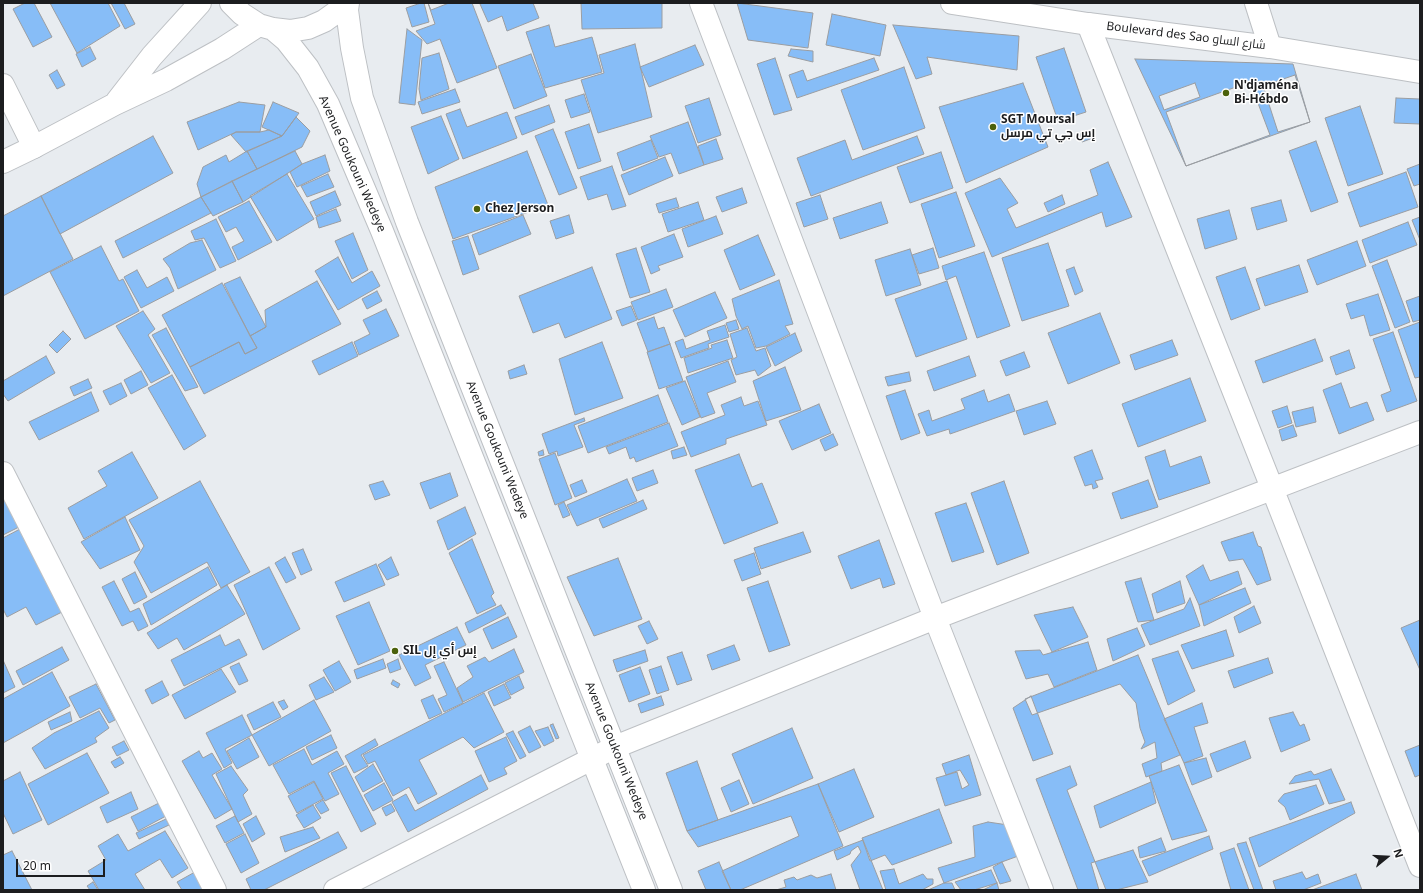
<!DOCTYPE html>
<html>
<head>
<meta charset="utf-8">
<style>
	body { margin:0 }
	#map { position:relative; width:1423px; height:893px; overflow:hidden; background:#e8ecf0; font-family:"Noto Sans",sans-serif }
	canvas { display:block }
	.frame { position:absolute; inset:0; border:4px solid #1c1d1f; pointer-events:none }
	.north { position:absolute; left:1367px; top:837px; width:40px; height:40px; -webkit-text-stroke:3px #fff; paint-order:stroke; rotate:72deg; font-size:11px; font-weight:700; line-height:16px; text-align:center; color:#1c1d1f }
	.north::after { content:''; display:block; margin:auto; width:14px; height:18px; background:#1c1d1f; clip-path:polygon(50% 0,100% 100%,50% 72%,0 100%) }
	.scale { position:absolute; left:16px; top:859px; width:89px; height:18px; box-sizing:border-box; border:2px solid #1c1d1f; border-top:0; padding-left:5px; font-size:12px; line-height:14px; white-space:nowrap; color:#1c1d1f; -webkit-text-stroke:3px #fff; paint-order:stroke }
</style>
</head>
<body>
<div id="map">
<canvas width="1423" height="893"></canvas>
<div class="frame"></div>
<div class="north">N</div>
<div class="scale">20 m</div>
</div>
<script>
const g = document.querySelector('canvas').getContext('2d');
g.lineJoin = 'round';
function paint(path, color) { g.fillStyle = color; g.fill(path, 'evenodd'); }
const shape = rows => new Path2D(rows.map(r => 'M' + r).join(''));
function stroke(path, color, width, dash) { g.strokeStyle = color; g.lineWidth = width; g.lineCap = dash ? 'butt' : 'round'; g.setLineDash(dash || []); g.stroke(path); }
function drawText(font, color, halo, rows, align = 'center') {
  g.font = font + ' "Noto Sans",Cairo,sans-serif'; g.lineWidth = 3; g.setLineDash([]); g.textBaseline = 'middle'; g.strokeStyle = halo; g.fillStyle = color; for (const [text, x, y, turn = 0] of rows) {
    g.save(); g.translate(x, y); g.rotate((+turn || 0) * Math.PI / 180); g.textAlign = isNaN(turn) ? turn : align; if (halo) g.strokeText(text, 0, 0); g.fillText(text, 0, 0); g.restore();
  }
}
const building = shape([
	[25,3,34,3,52,37,33,47,13,9,25,3],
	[50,3,108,3,120,26,77,53,50,3],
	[111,3,124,3,135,24,125,29,111,3],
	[421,3,424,3,429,22,412,27,406,8,421,3],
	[428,3,431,10,449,3,472,3,497,68,457,83,440,39,427,44,416,31,435,24,428,3],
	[484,3,533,3,539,18,507,31,502,16,488,22,480,4,484,3],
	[581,3,662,3,662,28,582,29,581,3],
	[737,3,813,13,808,48,748,40,737,3],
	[832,14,886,25,880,56,826,45,832,14],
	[549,25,555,47,592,37,602,72,545,88,526,32,549,25],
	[893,25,1019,36,1017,70,927,57,932,74,916,79,893,25],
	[407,29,422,40,415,105,399,103,407,29],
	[635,44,652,117,598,133,581,80,604,73,599,55,635,44],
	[695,45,704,65,649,87,640,67,695,45],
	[90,47,96,59,82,67,76,54,90,47],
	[1064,48,1086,112,1058,121,1036,57,1064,48],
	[791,49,813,51,813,62,788,56,791,49],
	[439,53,449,89,421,100,419,89,422,58,439,53],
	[531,54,547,96,514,109,498,66,531,54],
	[775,58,792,110,774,115,757,64,775,58],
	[874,58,879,70,797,98,789,75,803,70,807,81,874,58],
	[1135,59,1293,64,1310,122,1186,166,1135,59],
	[904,67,925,128,863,150,841,90,904,67],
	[57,70,65,85,57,89,49,75,57,70],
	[1295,75,1310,122,1278,132,1263,86,1295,75],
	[1250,82,1270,135,1186,166,1166,112,1250,82],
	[1023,83,1048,147,966,183,939,107,1023,83],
	[1195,83,1200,97,1164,110,1159,96,1195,83],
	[455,89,460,102,422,114,418,102,455,89],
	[584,94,590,112,571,118,565,100,584,94],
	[709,98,721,135,698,143,685,106,709,98],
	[1396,98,1420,99,1420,124,1394,123,1396,98],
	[239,102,265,105,260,132,236,132,198,150,187,122,239,102],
	[273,102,299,113,282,136,262,127,273,102],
	[549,105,555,122,522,135,515,117,549,105],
	[1360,106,1383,174,1348,186,1325,118,1360,106],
	[460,109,467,127,507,112,517,138,463,159,446,114,460,109],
	[441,116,459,159,428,174,411,127,441,116],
	[296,117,310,131,302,147,257,169,247,151,282,136,296,117],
	[688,122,704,165,679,174,671,153,659,157,650,136,688,122],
	[589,124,601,161,578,169,565,132,589,124],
	[553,129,577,188,559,195,535,136,553,129],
	[269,130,282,136,246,152,231,135,236,132,260,132,269,130],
	[1092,131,1093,138,1082,142,1080,134,1092,131],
	[153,136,173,173,60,234,41,196,153,136],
	[917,136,924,154,811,196,797,158,845,140,852,160,917,136],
	[716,139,723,159,704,165,698,146,716,139],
	[651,140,658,158,623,171,617,153,651,140],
	[1316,141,1338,202,1311,212,1289,151,1316,141],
	[247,151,257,169,201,197,197,184,203,167,226,155,229,162,247,151],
	[295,151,302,164,243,202,232,181,295,151],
	[527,151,548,205,453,239,435,187,527,151],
	[941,152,953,188,910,203,897,167,941,152],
	[325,155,330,171,297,187,290,172,302,164,325,155],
	[665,157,673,176,629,195,621,175,665,157],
	[1108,162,1132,217,1106,227,1102,212,992,257,965,193,1000,178,1018,203,1007,209,1016,228,1098,195,1090,170,1108,162],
	[1420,164,1420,184,1414,186,1407,169,1420,164],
	[612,166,626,206,612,210,607,194,588,200,580,177,612,166],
	[1406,172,1418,207,1360,227,1348,193,1406,172],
	[287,174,314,219,277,241,250,196,287,174],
	[328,174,334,187,307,197,301,186,328,174],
	[232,181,243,202,213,216,201,197,232,181],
	[742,188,747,203,722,212,716,197,742,188],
	[335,191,341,205,316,216,310,202,335,191],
	[956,192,975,246,939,258,921,204,956,192],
	[820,195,828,219,804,227,796,203,820,195],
	[1062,195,1065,204,1048,212,1044,203,1062,195],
	[41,196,73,259,3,296,3,216,41,196],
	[201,197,211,213,123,258,115,241,201,197],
	[676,198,679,207,659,213,656,204,676,198],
	[1281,200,1287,221,1257,230,1251,208,1281,200],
	[249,201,272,242,238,260,232,247,244,241,236,227,226,232,218,217,249,201],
	[698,202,704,220,668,232,662,214,698,202],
	[881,202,888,223,840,239,833,218,881,202],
	[336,209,341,221,319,228,316,217,336,209],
	[1229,210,1237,239,1205,249,1197,219,1229,210],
	[523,215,531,234,479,255,472,235,523,215],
	[569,215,574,233,556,239,550,221,569,215],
	[716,216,723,234,688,247,682,229,716,216],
	[1420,217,1420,240,1412,220,1420,217],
	[216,219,236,261,220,268,204,238,195,240,191,231,216,219],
	[1408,222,1417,245,1370,263,1362,240,1408,222],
	[353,233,368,270,352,279,335,241,353,233],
	[674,234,683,257,658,266,660,270,651,274,641,247,674,234],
	[758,235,775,275,740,290,724,250,758,235],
	[468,236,479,269,463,275,452,241,468,236],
	[202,240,216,270,178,289,170,268,163,259,190,243,202,240],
	[1357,241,1366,266,1317,285,1307,260,1357,241],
	[1048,243,1069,306,1022,321,1002,258,1048,243],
	[101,246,119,281,123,279,139,311,85,339,50,272,101,246],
	[636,248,650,292,630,298,616,254,636,248],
	[933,248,939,268,919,274,912,255,933,248],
	[910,249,921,285,886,296,875,260,910,249],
	[984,252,1010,326,977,338,956,276,946,280,942,266,984,252],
	[338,257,352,283,372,271,380,286,338,310,315,271,338,257],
	[1387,260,1410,322,1395,328,1372,266,1387,260],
	[1299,265,1308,292,1265,306,1256,279,1299,265],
	[592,267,612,319,565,338,559,323,533,333,519,296,592,267],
	[1074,267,1083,291,1075,295,1066,270,1074,267],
	[1245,267,1260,309,1231,320,1216,277,1245,267],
	[137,270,147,288,167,277,174,291,141,308,124,277,137,270],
	[240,277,266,327,250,336,224,284,240,277],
	[779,280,793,324,785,326,790,334,766,346,756,348,748,326,742,329,736,316,732,299,779,280],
	[317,281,341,324,204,394,190,367,239,342,245,354,257,348,250,336,266,327,265,310,317,281],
	[947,281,967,339,916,357,895,299,947,281],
	[222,283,257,348,245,354,239,342,190,367,162,315,222,283],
	[666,289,673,307,638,320,631,302,666,289],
	[377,291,382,301,367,309,362,299,377,291],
	[715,292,727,318,685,337,673,310,715,292],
	[1378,294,1390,330,1370,336,1364,315,1351,319,1346,304,1378,294],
	[1420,296,1420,320,1413,322,1406,301,1420,296],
	[631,306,637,320,622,326,616,311,631,306],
	[386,309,399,336,359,355,354,342,370,334,363,320,386,309],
	[143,311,155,329,148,335,170,373,151,383,116,326,143,311],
	[1100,313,1120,363,1068,384,1048,333,1100,313],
	[654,317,658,329,664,327,670,344,648,352,637,323,654,317],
	[736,320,739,329,729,332,726,323,736,320],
	[1420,322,1420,377,1415,378,1398,330,1420,322],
	[725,325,729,337,708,344,709,348,681,358,675,342,683,339,686,349,710,340,707,331,725,325],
	[166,328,186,365,198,387,185,391,152,335,166,328],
	[747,328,756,351,765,348,771,366,758,376,755,370,736,375,731,360,737,357,730,334,747,328],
	[63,331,71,339,57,353,49,345,63,331],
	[1393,332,1417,401,1387,412,1381,395,1391,391,1373,339,1393,332],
	[795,333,802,351,775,366,766,347,795,333],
	[1315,339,1323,361,1263,383,1255,361,1315,339],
	[727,340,733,358,688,373,684,358,712,348,711,345,727,340],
	[1172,340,1178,355,1135,370,1130,355,1172,340],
	[352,342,358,356,319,375,312,361,352,342],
	[602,342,623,398,575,415,559,359,602,342],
	[670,344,683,381,659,389,647,352,670,344],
	[1349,350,1355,368,1336,375,1330,357,1349,350],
	[1024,352,1030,367,1006,376,1000,361,1024,352],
	[46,356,55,373,8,401,3,394,3,381,46,356],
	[969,356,976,376,934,391,927,371,969,356],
	[728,361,736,382,707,393,715,413,701,418,686,377,728,361],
	[524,365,527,374,510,379,508,371,524,365],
	[785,367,801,410,766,421,753,381,785,367],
	[141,371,148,385,131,394,124,380,141,371],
	[909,372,911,381,888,386,885,377,909,372],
	[172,375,206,436,184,450,148,388,172,375],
	[1190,378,1206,421,1138,447,1122,404,1190,378],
	[88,379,92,388,74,396,70,387,88,379],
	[685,381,700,417,682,425,666,388,685,381],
	[121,383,127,396,110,405,103,391,121,383],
	[1341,383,1350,408,1367,402,1374,420,1339,434,1323,390,1341,383],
	[905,390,920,433,901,440,886,396,905,390],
	[984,390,988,402,1009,394,1015,411,950,434,949,429,927,436,918,414,929,410,932,421,965,409,961,399,984,390],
	[91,392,99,411,39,440,29,422,91,392],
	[658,395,668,422,588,453,578,426,658,395],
	[741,397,744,406,758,401,767,425,726,439,726,444,691,457,681,432,725,415,721,405,741,397],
	[1047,401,1056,424,1024,435,1016,411,1047,401],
	[819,404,831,433,792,450,779,421,819,404],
	[1287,406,1292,423,1278,428,1272,411,1287,406],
	[1313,407,1316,422,1296,427,1292,412,1313,407],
	[584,418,585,421,574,425,583,447,558,456,557,451,549,454,542,434,584,418],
	[669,423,678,446,636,462,634,457,630,459,626,447,609,454,606,447,669,423],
	[1293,425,1297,436,1282,441,1279,430,1293,425],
	[833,434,838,445,825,451,820,440,833,434],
	[684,447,687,455,673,459,671,451,684,447],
	[543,450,544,455,539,456,538,452,543,450],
	[1092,450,1103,479,1095,481,1098,487,1093,489,1092,484,1085,486,1074,457,1092,450],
	[1165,450,1170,467,1201,456,1210,483,1159,500,1145,457,1165,450],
	[132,452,158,498,84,539,68,508,107,486,98,471,132,452],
	[555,453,572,498,555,505,539,459,555,453],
	[739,454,752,487,762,483,778,523,724,544,695,470,739,454],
	[653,470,658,483,637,491,632,478,653,470],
	[450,473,458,496,430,509,420,483,450,473],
	[627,479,637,501,577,526,567,505,627,479],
	[582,480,587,492,575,497,570,485,582,480],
	[1148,480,1158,507,1121,519,1112,493,1148,480],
	[200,481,250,572,221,588,207,562,151,593,134,562,144,546,129,520,200,481],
	[383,481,390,495,375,500,369,485,383,481],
	[1004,481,1029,553,997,565,971,493,1004,481],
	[3,497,19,527,3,535,3,497],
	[643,500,647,509,603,528,599,519,643,500],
	[564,502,570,515,563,518,558,505,564,502],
	[966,503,984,552,952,562,935,513,966,503],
	[465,507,476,534,448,550,437,521,465,507],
	[125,517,140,550,100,569,81,542,125,517],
	[20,529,64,611,36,625,26,607,7,617,3,609,3,538,20,529],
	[803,532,811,552,761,569,754,548,803,532],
	[1253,532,1258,546,1261,547,1271,580,1257,585,1243,559,1229,561,1221,542,1253,532],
	[472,539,494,593,491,596,496,605,477,614,449,553,472,539],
	[879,540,895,584,883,588,880,578,851,589,838,556,879,540],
	[303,549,312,570,301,575,292,553,303,549],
	[754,553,761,574,742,581,734,560,754,553],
	[285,557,296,578,286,583,275,563,285,557],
	[391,557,399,575,387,580,378,565,391,557],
	[618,558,642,619,594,636,567,577,618,558],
	[376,564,385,585,344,602,335,582,376,564],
	[1203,565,1210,581,1238,571,1242,584,1199,605,1186,576,1203,565],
	[208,567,217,585,151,625,143,604,208,567],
	[269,567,300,629,263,650,234,585,269,567],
	[135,572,147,597,134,604,122,579,135,572],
	[1141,578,1154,620,1138,622,1125,582,1141,578],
	[114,581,130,612,139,608,148,626,138,631,133,621,122,626,102,587,114,581],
	[768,581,790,645,769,652,747,588,768,581],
	[1180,581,1185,603,1157,613,1152,594,1180,581],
	[227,585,245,614,184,650,177,638,158,649,147,633,227,585],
	[1245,588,1251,603,1204,626,1199,605,1245,588],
	[1190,598,1200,626,1150,645,1141,625,1184,609,1190,598],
	[369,602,390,651,358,665,336,616,369,602],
	[501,605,506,614,469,633,465,623,501,605],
	[1254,606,1261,623,1239,633,1234,617,1254,606],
	[1073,607,1088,637,1052,652,1034,615,1073,607],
	[508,617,517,637,492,649,483,629,508,617],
	[1420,620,1420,670,1401,628,1420,620],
	[649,621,658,639,647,644,638,626,649,621],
	[457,627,466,645,425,665,431,678,415,686,399,655,457,627],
	[1137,628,1145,646,1113,661,1107,639,1137,628],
	[1226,630,1234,656,1192,669,1181,645,1226,630],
	[220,635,225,646,239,639,247,655,184,686,171,660,220,635],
	[1088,642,1097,670,1054,687,1048,674,1026,679,1015,651,1040,650,1043,655,1088,642],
	[734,645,740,660,712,670,707,655,734,645],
	[62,647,69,660,23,685,16,671,62,647],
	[514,649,524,672,463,702,457,688,473,677,467,666,485,657,489,662,514,649],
	[645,650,648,661,617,672,613,660,645,650],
	[1178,651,1195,691,1168,705,1152,659,1178,651],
	[682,652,692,680,677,685,667,657,682,652],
	[1138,655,1180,755,1161,763,1162,771,1146,777,1142,764,1157,758,1155,742,1141,749,1145,742,1140,728,1136,703,1120,684,1032,715,1025,699,1138,655],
	[1268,658,1273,673,1234,688,1228,671,1268,658],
	[383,659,386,668,357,679,354,670,383,659],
	[398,659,401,669,390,673,387,664,398,659],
	[3,660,15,687,3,693,3,660],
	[339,661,351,682,335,691,323,670,339,661],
	[444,662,463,703,444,712,438,699,447,695,434,666,444,662],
	[239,663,248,681,239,685,230,667,239,663],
	[661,666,669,690,657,694,649,670,661,666],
	[640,667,650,694,629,702,619,675,640,667],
	[221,669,236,692,185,719,172,695,221,669],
	[52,672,70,706,3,743,3,699,52,672],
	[519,676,524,688,511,695,505,683,519,676],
	[324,677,334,692,316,700,309,685,324,677],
	[393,680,400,684,398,688,391,684,393,680],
	[162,681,169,695,152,704,145,690,162,681],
	[96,684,115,720,109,723,100,708,80,718,69,697,96,684],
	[504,684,511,698,494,706,488,692,504,684],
	[484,693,504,732,474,748,463,737,419,760,437,794,418,804,409,787,393,796,375,761,368,764,363,755,484,693],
	[433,695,442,713,429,719,421,700,433,695],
	[661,696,664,705,641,713,638,704,661,696],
	[1031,696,1053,754,1033,761,1013,708,1031,696],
	[284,700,288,707,283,710,278,702,284,700],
	[314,700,331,731,269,766,252,735,314,700],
	[273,702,281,717,254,730,247,715,273,702],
	[1202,703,1208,723,1194,727,1203,756,1184,763,1164,719,1202,703],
	[99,711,109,728,95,738,97,742,45,769,32,748,54,733,99,711],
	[70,712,72,721,51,730,48,722,70,712],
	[1293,712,1300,726,1304,724,1310,740,1281,752,1269,718,1293,712],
	[242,715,252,735,225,749,232,763,224,768,206,733,242,715],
	[553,724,559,738,556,739,550,725,553,724],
	[530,726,541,747,529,753,518,732,530,726],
	[548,727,554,741,544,746,535,731,548,727],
	[792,728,813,778,753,804,732,754,792,728],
	[513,731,526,756,520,759,506,734,513,731],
	[331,735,337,748,312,760,306,747,331,735],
	[506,737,517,761,504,768,507,774,489,782,475,751,506,737],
	[249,738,259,757,237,769,227,751,249,738],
	[375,739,378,745,361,755,368,766,354,773,345,756,375,739],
	[124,741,129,750,117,756,112,747,124,741],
	[1245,741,1251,758,1217,772,1210,754,1245,741],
	[1420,745,1420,775,1415,777,1405,751,1420,745],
	[304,749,312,765,337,751,344,764,328,773,339,794,325,801,314,781,289,794,273,765,304,749],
	[199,751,203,758,212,753,222,769,212,775,232,809,215,819,182,761,199,751],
	[87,753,109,793,48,825,28,784,87,753],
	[969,755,981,795,945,806,936,778,957,772,962,789,969,785,960,770,946,775,942,764,969,755],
	[120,757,124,763,115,768,111,762,120,757],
	[1206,758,1212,777,1192,785,1184,763,1206,758],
	[697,761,718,820,687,831,666,773,697,761],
	[373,764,383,781,363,792,355,777,373,764],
	[1179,765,1207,831,1172,840,1149,776,1179,765],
	[231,766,248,790,243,795,252,814,238,822,216,774,231,766],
	[346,766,376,824,361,832,331,773,346,766],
	[1070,766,1077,785,1067,790,1106,890,1078,890,1036,779,1070,766],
	[854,769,874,817,839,832,818,784,854,769],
	[1331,769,1345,800,1329,804,1319,779,1289,784,1295,776,1311,771,1314,775,1331,769],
	[20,772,42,820,13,834,3,813,3,781,20,772],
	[481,775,488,789,408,832,392,802,406,794,415,811,481,775],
	[739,780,749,804,731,812,721,788,739,780],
	[314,782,323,799,297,813,288,796,314,782],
	[1151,782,1156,803,1100,828,1094,806,1151,782],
	[384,783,393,800,373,811,364,795,384,783],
	[818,784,843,846,740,890,731,890,722,871,799,836,791,816,698,847,687,831,818,784],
	[1316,785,1324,804,1290,820,1285,807,1278,801,1284,794,1316,785],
	[131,792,138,809,107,823,100,807,131,792],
	[323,800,329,810,321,814,315,805,323,800],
	[1351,802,1355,813,1259,867,1249,838,1351,802],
	[159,803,166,816,138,831,131,817,159,803],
	[391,804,395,811,386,816,382,808,391,804],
	[313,805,321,818,304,828,296,815,313,805],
	[939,809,952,843,892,865,885,855,870,861,862,838,939,809],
	[235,816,244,833,225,843,216,826,235,816],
	[256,816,265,834,252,842,243,824,256,816],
	[166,819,169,825,139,839,136,833,166,819],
	[988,822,1008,825,1021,855,944,883,938,868,975,857,973,826,988,822],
	[313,827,320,838,285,852,280,837,313,827],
	[165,831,188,868,172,878,160,859,135,874,145,890,99,890,88,871,106,860,98,846,118,834,128,851,165,831],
	[338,832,347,848,264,890,251,890,246,879,338,832],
	[245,834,259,863,241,873,226,844,245,834],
	[1209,836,1213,849,1149,876,1142,861,1209,836],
	[1161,838,1166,851,1140,858,1138,847,1161,838],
	[863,840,883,890,860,890,851,865,861,852,858,846,851,851,850,854,837,860,834,851,863,840],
	[1246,842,1263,890,1254,890,1237,844,1246,842],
	[1234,848,1249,890,1231,890,1220,853,1234,848],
	[1133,850,1148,882,1116,890,1099,890,1091,863,1133,850],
	[12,851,32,890,3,890,3,855,12,851],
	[719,862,731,890,706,890,698,871,719,862],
	[1002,862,1011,881,1000,884,993,867,1002,862],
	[894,869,899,884,923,874,927,879,933,879,933,884,922,890,886,890,880,871,894,869],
	[991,870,997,883,974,890,961,890,955,882,991,870],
	[195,872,205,890,182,890,177,882,195,872],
	[1302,872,1306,879,1318,874,1321,883,1303,890,1276,890,1273,881,1302,872],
	[831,874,836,890,776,890,786,887,784,880,794,877,797,880,811,875,817,878,831,874],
	[1356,874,1362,890,1312,890,1356,874],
	[93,882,98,890,90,890,87,886,93,882],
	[944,883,952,883,955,890,928,890,944,883],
	[997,883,999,890,983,890,997,883]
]);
paint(building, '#87bdf7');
stroke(building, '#9a9da1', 1);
const minor = shape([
	[701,3,935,618,1042,890],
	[1256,3,1270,47],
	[1088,24,1272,488,1420,866],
	[3,85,34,147],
	[3,473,215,890],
	[335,890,615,747,935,618,1420,432]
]);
const tertiary = shape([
	[231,3,242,14,259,25,273,29,290,31,308,28,324,21,338,11,344,3],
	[348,3,347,10,352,48,362,98,407,222,671,890],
	[952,3,1088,24,1270,47,1420,72],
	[273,29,286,40,308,68,328,104,382,231,644,890],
	[117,101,152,56,200,3],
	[3,162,34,147,115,104,166,80,222,49,259,25]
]);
stroke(minor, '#bdc0c4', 24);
stroke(tertiary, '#bdc0c4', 24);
stroke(minor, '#fff', 22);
stroke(tertiary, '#fff', 22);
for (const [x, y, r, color] of [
	[1226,93,4,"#4b610b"],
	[993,127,4,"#4b610b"],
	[477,209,4,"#4b610b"],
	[395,651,4,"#4b610b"]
]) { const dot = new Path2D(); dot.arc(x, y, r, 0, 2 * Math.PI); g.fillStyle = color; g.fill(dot); stroke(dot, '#fff', 1.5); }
drawText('12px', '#1c1d1f', '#fff', [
	["Boulevard des Sao شارع الساو",1186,36,7],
	["Avenue Goukouni Wedeye",352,164,66],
	["Avenue Goukouni Wedeye",497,450,68],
	["Avenue Goukouni Wedeye",616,751,68]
]);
drawText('bold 12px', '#1c1d1f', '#fff', [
	["N'djaména",1234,86],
	["Bi-Hébdo",1234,100],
	["SGT Moursal",1001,120],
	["إس جي تي مرسل",1001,134],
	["Chez Jerson",485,209],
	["SIL إس أي إل",403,651]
], 'left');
</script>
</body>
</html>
